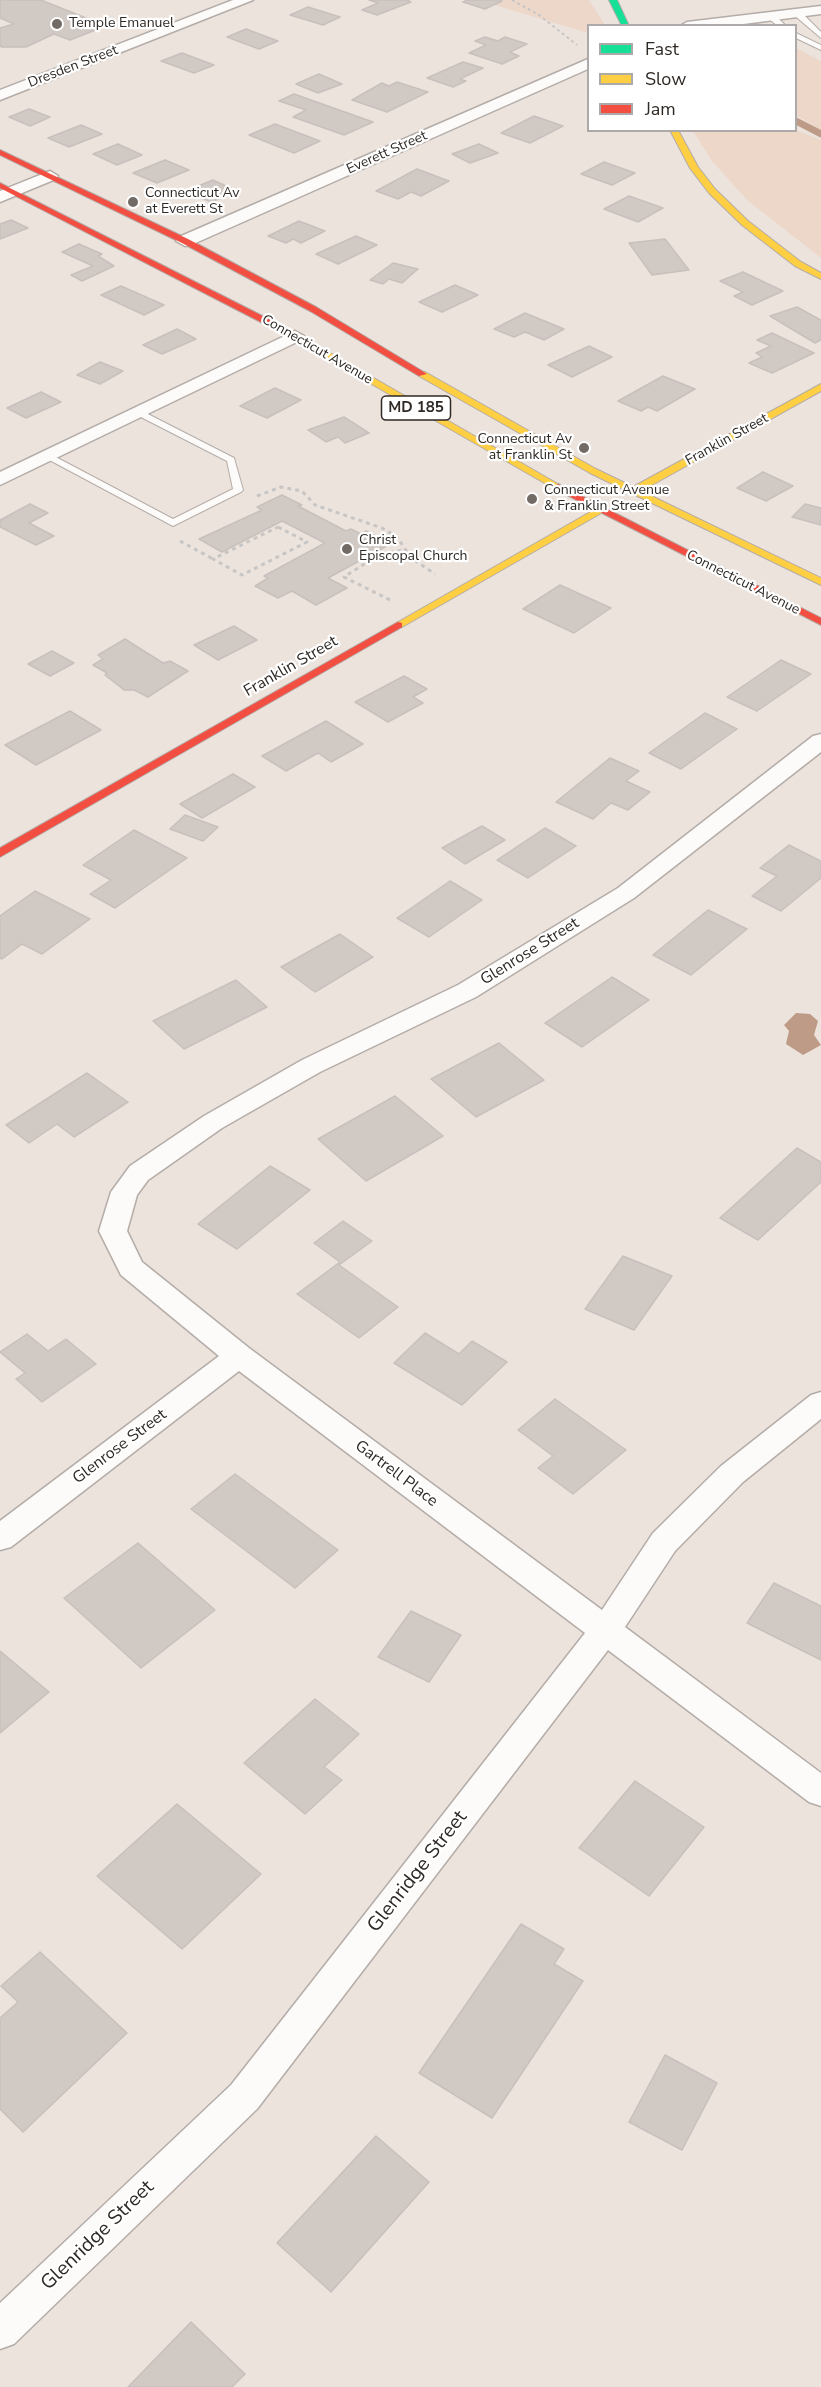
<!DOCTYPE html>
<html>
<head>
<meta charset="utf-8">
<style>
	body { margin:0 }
	#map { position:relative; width:821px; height:2387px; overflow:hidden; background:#ede3dd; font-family:"Nunito Sans",sans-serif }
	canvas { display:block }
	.legend { position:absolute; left:587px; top:24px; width:210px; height:108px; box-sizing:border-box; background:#fff; border:2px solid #aca9a8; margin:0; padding:8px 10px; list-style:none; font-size:18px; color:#2f2925 }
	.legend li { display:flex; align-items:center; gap:12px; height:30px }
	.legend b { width:30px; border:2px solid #aca9a8 }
</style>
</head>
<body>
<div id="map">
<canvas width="821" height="2387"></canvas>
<ul class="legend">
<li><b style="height:8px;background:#16e098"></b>Fast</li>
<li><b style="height:8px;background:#ffcf43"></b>Slow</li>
<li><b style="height:8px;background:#f24e42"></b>Jam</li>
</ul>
</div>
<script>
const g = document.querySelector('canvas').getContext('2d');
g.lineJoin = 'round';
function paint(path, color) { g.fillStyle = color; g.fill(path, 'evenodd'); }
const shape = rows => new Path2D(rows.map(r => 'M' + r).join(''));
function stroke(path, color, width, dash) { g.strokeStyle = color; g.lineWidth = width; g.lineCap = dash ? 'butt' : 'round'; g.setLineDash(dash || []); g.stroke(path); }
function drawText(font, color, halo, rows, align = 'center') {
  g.font = font + ' "Nunito Sans",sans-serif'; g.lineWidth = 4.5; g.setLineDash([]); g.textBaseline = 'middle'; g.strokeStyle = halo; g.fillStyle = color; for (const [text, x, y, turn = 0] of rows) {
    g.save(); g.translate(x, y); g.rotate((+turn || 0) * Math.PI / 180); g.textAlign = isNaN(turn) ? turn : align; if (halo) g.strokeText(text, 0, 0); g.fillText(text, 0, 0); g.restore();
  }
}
paint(shape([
	[478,0,589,0,605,25,588,26,588,33],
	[796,48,821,61,821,131,796,115],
	[796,130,821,140,821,258,747,200,712,161,693,131]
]), '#edd7c9');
paint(shape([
	[796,1013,810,1014,818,1021,814,1035,821,1045,803,1055,786,1044,789,1031,784,1025]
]), '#bd9b86');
stroke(shape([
	[796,121,821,134]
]), '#bd9b86', 7);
const building = shape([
	[0,0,41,0,106,26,70,40,54,34,26,47,2,47,0,46,0,28,14,24,0,18,0,0],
	[369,0,407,0,411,2,377,15,362,10,378,3,369,0],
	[467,0,499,0,502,1,485,9,463,2,467,0],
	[308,7,340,17,323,25,290,15,308,7],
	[246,29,278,41,259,49,227,37,246,29],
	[485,37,498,41,505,37,527,44,510,52,519,56,502,64,469,53,486,45,475,41,485,37],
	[182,53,214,65,194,73,161,61,182,53],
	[463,62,483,68,460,79,466,81,453,87,427,78,463,62],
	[319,74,342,84,318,93,296,84,319,74],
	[397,82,428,92,387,112,352,100,382,83,389,86,397,82],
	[294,94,373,122,344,135,293,117,306,110,279,101,294,94],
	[29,109,50,117,30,126,9,117,29,109],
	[534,116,563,126,530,143,501,133,534,116],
	[275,124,320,141,294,153,249,135,275,124],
	[81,125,102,134,69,147,48,138,81,125],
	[118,144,142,155,117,165,93,154,118,144],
	[479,144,498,153,470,163,452,154,479,144],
	[165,160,189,170,157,183,133,173,165,160],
	[604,162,635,173,612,185,581,174,604,162],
	[417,169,449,181,421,196,411,192,398,199,376,191,417,169],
	[213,180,237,191,211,202,186,191,213,180],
	[629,196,663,208,638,222,604,209,629,196],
	[11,220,28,228,0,239,0,224,11,220],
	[299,221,325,231,301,243,293,239,286,243,268,236,299,221],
	[356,236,377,245,338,264,316,254,356,236],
	[665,239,689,270,652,275,629,243,665,239],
	[79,244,102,254,98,256,114,266,82,281,71,275,93,266,62,252,79,244],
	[393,263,418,269,402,283,389,279,383,284,370,280,393,263],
	[743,272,783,291,752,305,734,296,743,292,720,281,743,272],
	[455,285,478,295,442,312,419,302,455,285],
	[121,286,164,305,144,315,101,295,121,286],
	[797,307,821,320,821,340,815,343,770,316,797,307],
	[525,313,564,329,544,340,525,332,514,337,494,329,525,313],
	[177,329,196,339,162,354,143,345,177,329],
	[772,333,814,353,772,373,749,363,762,357,756,353,771,346,757,340,772,333],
	[589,346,612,357,572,377,548,365,589,346],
	[100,362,123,371,100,384,77,375,100,362],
	[663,376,695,389,657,411,648,407,641,411,618,401,663,376],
	[275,388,301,400,267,418,240,406,275,388],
	[41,392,61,402,26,418,7,408,41,392],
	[344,417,369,433,345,443,338,437,326,442,308,430,344,417],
	[763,472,793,486,766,501,737,488,763,472],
	[282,495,302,505,298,506,346,531,351,529,361,534,366,531,377,537,372,540,385,547,328,578,347,588,316,605,292,591,278,598,255,586,268,578,264,576,325,543,282,521,222,552,199,539,262,510,257,507,282,495],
	[30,504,48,513,29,523,54,536,36,545,0,527,0,520,30,504],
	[805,504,821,508,821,525,792,517,805,504],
	[560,585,611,608,574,633,523,609,560,585],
	[234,626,257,640,218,660,194,645,234,626],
	[125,639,163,663,170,661,188,671,148,697,134,690,124,690,105,675,107,673,93,665,103,659,98,655,125,639],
	[52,651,74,663,50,676,28,664,52,651],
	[781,660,811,674,757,711,727,697,781,660],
	[404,676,427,689,413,697,423,703,388,722,355,702,404,676],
	[70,711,101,730,36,765,5,745,70,711],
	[705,713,737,729,681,769,649,753,705,713],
	[326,721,363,744,331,762,318,753,286,771,262,756,326,721],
	[610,758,639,771,626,781,650,792,628,810,611,803,593,819,556,802,610,758],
	[233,774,255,787,202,818,180,804,233,774],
	[185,815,218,827,203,841,170,829,185,815],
	[482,826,505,840,465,864,442,848,482,826],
	[545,828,576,846,528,878,497,860,545,828],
	[134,830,187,858,115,908,90,894,111,880,83,865,134,830],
	[789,845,821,861,821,878,781,911,752,896,777,876,760,868,789,845],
	[450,881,482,900,429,937,397,918,450,881],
	[35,891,90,919,42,954,22,944,2,959,0,958,0,916,35,891],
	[708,910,747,929,691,975,653,955,708,910],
	[340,934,373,957,315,992,281,967,340,934],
	[612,977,649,1000,582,1047,545,1023,612,977],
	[236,980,267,1007,184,1049,153,1021,236,980],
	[499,1043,544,1080,476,1117,431,1079,499,1043],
	[87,1073,128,1102,74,1137,57,1124,29,1143,6,1125,87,1073],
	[395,1096,443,1136,366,1181,318,1139,395,1096],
	[797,1148,821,1162,821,1182,758,1240,720,1218,797,1148],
	[270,1166,310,1190,237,1249,198,1224,270,1166],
	[343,1221,372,1241,339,1265,398,1307,359,1338,297,1294,340,1262,314,1243,343,1221],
	[623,1256,672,1276,634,1330,585,1309,623,1256],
	[425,1333,459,1354,472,1341,507,1362,462,1405,394,1363,425,1333],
	[27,1334,48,1351,66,1339,96,1364,42,1402,16,1379,25,1373,0,1352,27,1334],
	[555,1399,626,1450,573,1494,538,1468,553,1456,518,1430,555,1399],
	[235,1474,338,1550,295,1588,191,1509,235,1474],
	[138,1543,215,1610,141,1668,64,1598,138,1543],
	[774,1583,821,1606,821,1660,747,1623,774,1583],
	[411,1611,461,1635,429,1682,378,1657,411,1611],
	[0,1651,49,1692,0,1733,0,1651],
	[315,1699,359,1734,324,1767,342,1780,305,1814,244,1763,315,1699],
	[635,1781,704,1827,649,1896,579,1848,635,1781],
	[177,1804,261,1874,182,1949,97,1876,177,1804],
	[521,1924,564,1949,554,1964,583,1981,492,2118,419,2073,521,1924],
	[40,1952,127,2033,23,2132,0,2109,0,2018,18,2002,1,1986,40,1952],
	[665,2055,717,2083,682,2150,629,2122,665,2055],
	[376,2136,429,2182,331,2292,277,2243,376,2136],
	[191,2322,245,2374,232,2387,128,2387,191,2322]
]);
paint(building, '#d1c9c4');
stroke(building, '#c8c0bc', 1.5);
const lane = shape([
	[794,11,800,11,821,32,821,38,794,15,794,11],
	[769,15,775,15,786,26,778,26,769,19,769,15],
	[796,33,821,45,821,50,796,38,796,33],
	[138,409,234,458,243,490,241,492,173,526,42,456,50,454,173,519,233,489,227,461,135,414,133,412,138,409]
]);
const street = shape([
	[233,0,253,0,0,100,0,90,233,0],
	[821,6,821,14,728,26,680,26,687,22,821,6],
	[588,59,588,69,191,245,185,246,176,241,179,237,588,59],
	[50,171,58,176,56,179,0,202,0,191,50,171],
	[295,331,304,336,301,340,0,485,0,472,295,331],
	[821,734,821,752,634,898,476,997,320,1072,222,1128,148,1180,137,1195,127,1231,142,1262,249,1348,602,1610,653,1533,721,1466,811,1395,821,1392,821,1419,743,1482,675,1551,625,1627,821,1773,821,1806,809,1802,608,1650,257,2109,14,2344,0,2349,0,2303,231,2085,585,1633,239,1371,11,1547,0,1550,0,1521,219,1356,121,1275,99,1231,111,1192,130,1166,204,1116,302,1060,458,985,618,888,813,736,821,734]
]);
const fast = shape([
	[609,0,617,0,629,26,622,26,609,0]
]);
const slow = shape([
	[670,130,678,130,698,167,715,189,748,221,801,262,821,273,821,279,795,266,742,225,709,193,690,168,670,130],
	[286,331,292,331,563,487,555,489,286,335,286,331],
	[419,372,425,372,596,469,633,487,821,384,821,391,641,491,821,578,821,585,590,473,419,376,419,372],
	[599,507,603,508,603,512,402,627,394,627,393,625,599,507]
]);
const jam = shape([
	[0,150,188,239,316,307,427,374,419,376,310,311,182,243,0,155,0,150],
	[0,183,292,331,294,333,286,335,0,188,0,183],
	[558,484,821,618,821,625,555,489,553,487,558,484],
	[398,622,402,623,402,627,0,857,0,848,398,622]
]);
stroke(lane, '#b4aca7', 2);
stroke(street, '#b4aca7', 3);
stroke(fast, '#b4aca7', 2);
stroke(slow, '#b4aca7', 2);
stroke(jam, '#b4aca7', 2);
stroke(shape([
	[512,0,539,15,577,45]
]), '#c8c6c4', 2, [3, 3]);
stroke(shape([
	[257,496,281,487,302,491,315,505,382,528,397,537,411,558,435,574],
	[278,527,307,542,242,575,213,559,278,527],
	[180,541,213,559],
	[390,600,344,577,380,554,404,550]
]), '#c8c6c4', 3, [4, 4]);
paint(lane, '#fcfbfa');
paint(street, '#fcfbfa');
paint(fast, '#16e098');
paint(slow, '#ffcf43');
paint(jam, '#f24e42');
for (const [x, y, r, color] of [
	[57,24,6,"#726a65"],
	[133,202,6,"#726a65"],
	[584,448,6,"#726a65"],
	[532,499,6,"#726a65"],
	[347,549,6,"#726a65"]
]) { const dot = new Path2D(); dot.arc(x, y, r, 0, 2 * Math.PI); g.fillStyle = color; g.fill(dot); stroke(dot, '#fff', 2); }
drawText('14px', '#2f2925', '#fff', [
	["Temple Emanuel",69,24],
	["Connecticut Av",145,194],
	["at Everett St",145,210],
	["Connecticut Av",572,440,"right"],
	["at Franklin St",572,456,"right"],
	["Connecticut Avenue",544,491],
	["& Franklin Street",544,507],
	["Christ",359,541],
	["Episcopal Church",359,557]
], 'left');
drawText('14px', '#2f2925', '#fff', [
	["Dresden Street",73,67,-21],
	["Everett Street",387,153,-24],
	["Connecticut Avenue",317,350,30],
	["Franklin Street",727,440,-29],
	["Connecticut Avenue",743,583,27]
]);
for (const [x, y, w] of [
	[416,408,69]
]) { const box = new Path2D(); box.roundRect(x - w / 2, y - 12, w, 24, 4.5); g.fillStyle = '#fff'; g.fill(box); stroke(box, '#2f2925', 1.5); }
drawText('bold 15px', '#2f2925', null, [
	["MD 185",416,408]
]);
drawText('16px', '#2f2925', '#fff', [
	["Franklin Street",291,667,-30],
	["Glenrose Street",530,952,-32],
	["Glenrose Street",120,1447,-37],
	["Gartrell Place",396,1474,37]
]);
drawText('20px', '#2f2925', '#fff', [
	["Glenridge Street",418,1872,-52],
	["Glenridge Street",98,2236,-44]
]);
</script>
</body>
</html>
